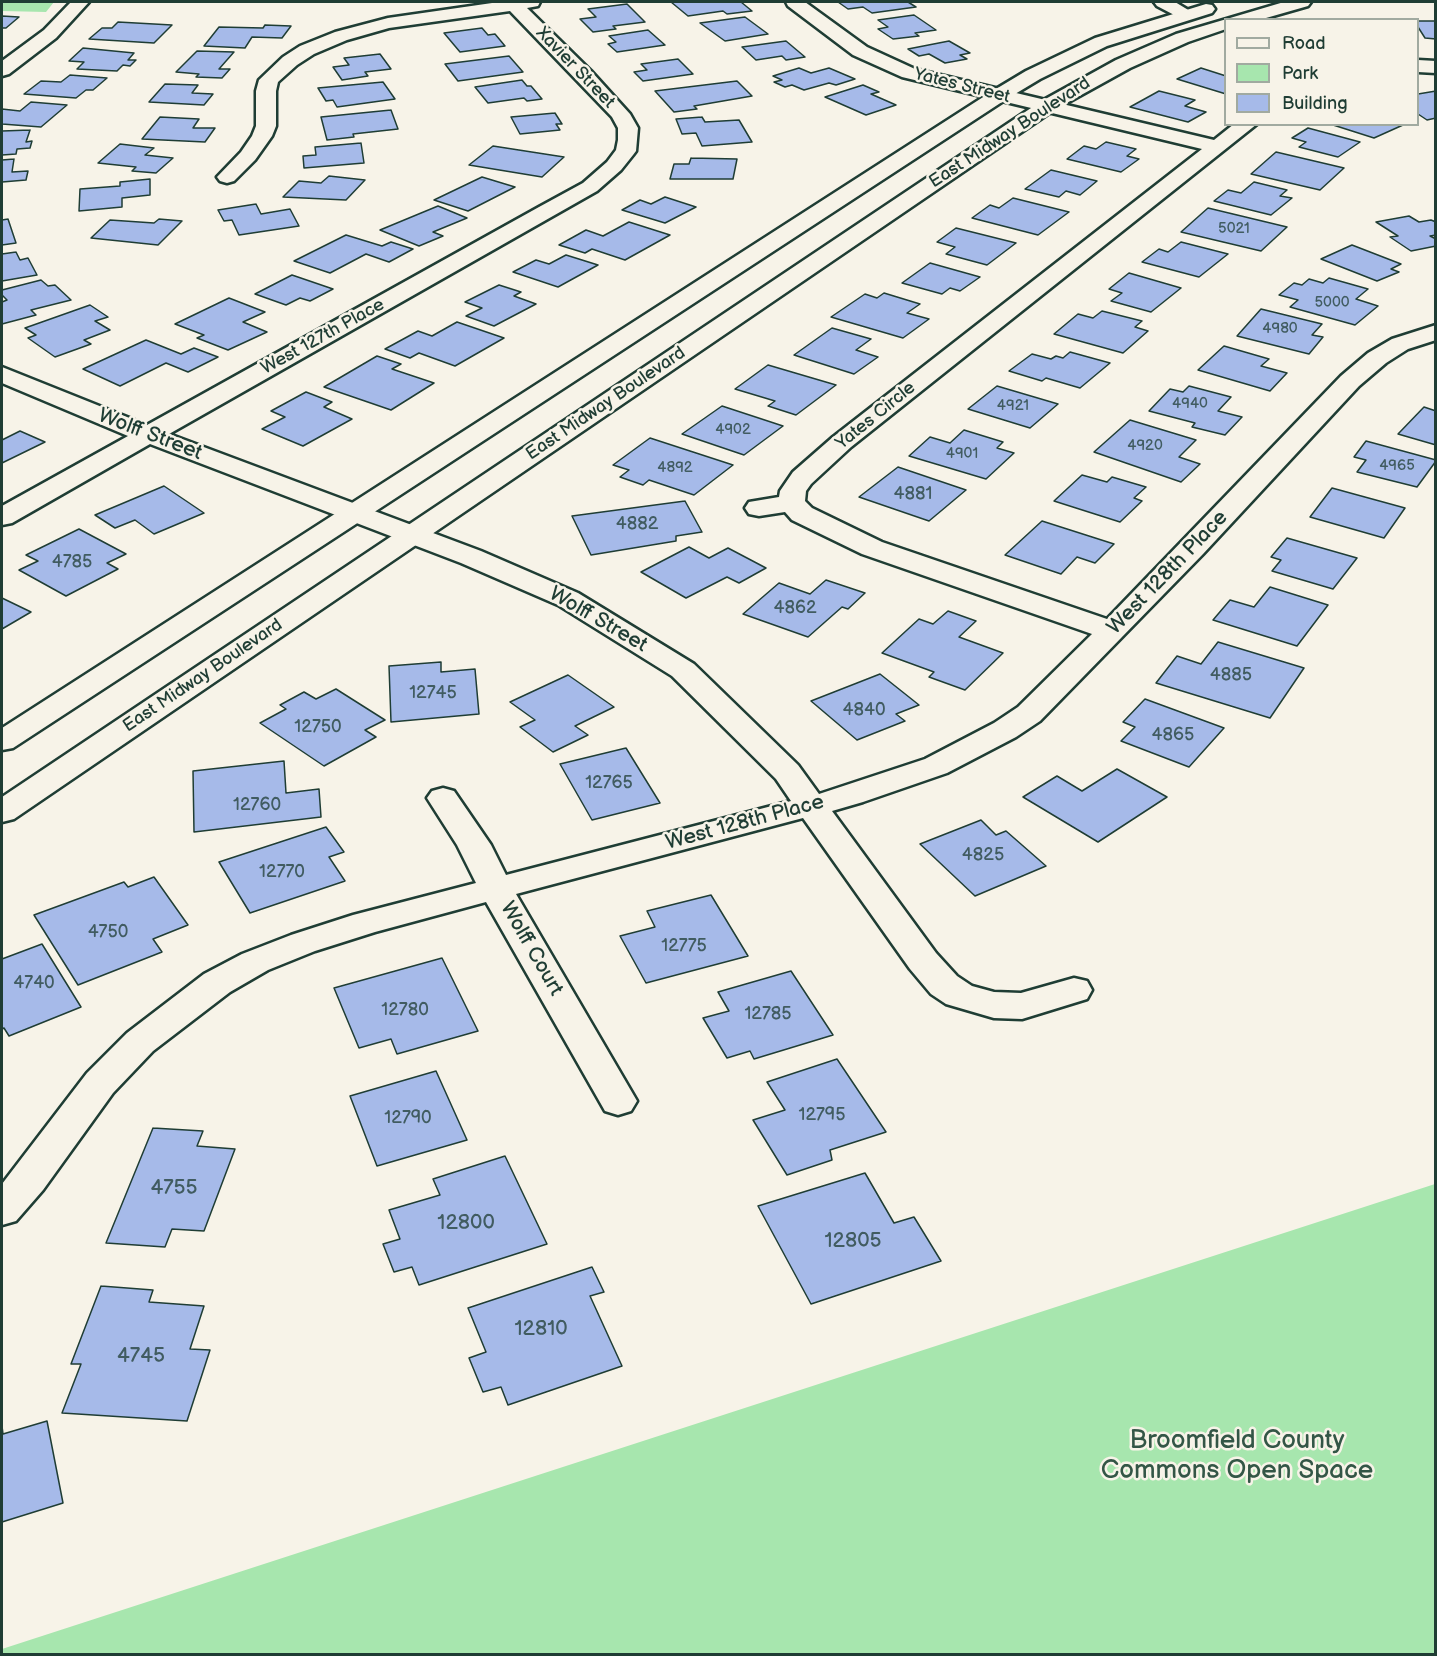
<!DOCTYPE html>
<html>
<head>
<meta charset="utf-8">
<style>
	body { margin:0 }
	#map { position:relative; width:1437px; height:1656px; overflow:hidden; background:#f7f3e8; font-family:"Balsamiq Sans",sans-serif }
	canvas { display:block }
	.frame { position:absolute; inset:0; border:3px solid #1f3d34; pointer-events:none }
	.legend { position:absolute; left:1224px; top:18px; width:195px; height:108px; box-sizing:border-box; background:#f7f3e8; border:2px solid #a1aaa0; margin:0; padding:8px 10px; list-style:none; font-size:18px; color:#1f3d34 }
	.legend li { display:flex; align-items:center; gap:12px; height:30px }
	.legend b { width:30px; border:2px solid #a1aaa0 }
</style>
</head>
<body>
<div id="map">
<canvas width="1437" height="1656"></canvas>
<div class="frame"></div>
<ul class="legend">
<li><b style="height:8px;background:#f7f3e8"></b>Road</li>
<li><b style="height:16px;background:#a7e6ae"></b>Park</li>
<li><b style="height:16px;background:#a6bae9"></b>Building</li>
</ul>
</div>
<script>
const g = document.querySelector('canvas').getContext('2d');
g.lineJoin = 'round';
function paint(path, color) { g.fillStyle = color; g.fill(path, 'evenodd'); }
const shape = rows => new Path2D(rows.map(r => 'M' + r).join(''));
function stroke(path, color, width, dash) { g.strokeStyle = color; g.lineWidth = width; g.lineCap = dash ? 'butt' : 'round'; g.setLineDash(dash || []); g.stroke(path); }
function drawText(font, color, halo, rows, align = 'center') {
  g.font = font + ' "Balsamiq Sans",sans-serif'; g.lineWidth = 5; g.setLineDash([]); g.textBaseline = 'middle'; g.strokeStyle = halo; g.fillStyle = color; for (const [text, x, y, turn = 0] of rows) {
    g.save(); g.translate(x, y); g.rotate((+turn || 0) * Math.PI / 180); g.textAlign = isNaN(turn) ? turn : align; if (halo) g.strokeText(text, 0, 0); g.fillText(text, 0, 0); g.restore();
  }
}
paint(shape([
	[2,2,54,2,46,12,2,11],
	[1435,1184,1435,1654,2,1654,2,1649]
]), '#a7e6ae');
const building = shape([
	[671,2,741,2,752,11,727,14,723,11,688,16,671,2],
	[838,2,908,2,916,7,872,13,863,7,848,9,838,2],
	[627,4,645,22,613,26,616,29,593,32,580,19,596,17,588,9,627,4],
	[914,15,936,30,915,33,919,36,893,39,878,29,888,27,878,20,914,15],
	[2,16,19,17,6,28,2,28,2,16],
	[745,17,768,34,725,41,700,23,745,17],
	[1418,21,1436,21,1436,39,1425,38,1418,27,1418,21],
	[118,22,172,25,154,43,89,39,102,28,112,28,118,22],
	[265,25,291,26,282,38,252,37,245,48,204,46,219,27,263,28,265,25],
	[482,28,488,35,495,34,505,46,460,52,444,33,482,28],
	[648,30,665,45,617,52,608,44,616,42,609,36,648,30],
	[786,41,805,57,786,60,782,56,756,60,742,47,786,41],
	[949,41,970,53,960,55,967,59,945,63,929,54,919,56,908,49,949,41],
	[83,48,134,53,128,60,136,60,130,66,123,65,117,71,77,69,84,62,69,61,83,48],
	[197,51,234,52,219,69,230,69,222,78,196,77,199,74,176,72,197,51],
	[380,54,391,69,365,72,368,76,342,80,333,67,349,65,344,58,380,54],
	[509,56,523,72,458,81,445,64,509,56],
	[678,59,693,74,643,81,634,72,647,70,641,64,678,59],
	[799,68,811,73,829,68,855,79,836,85,829,83,804,90,792,85,785,87,774,82,782,80,773,76,799,68],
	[1201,68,1226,76,1226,94,1177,79,1201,68],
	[70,75,107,78,93,90,86,90,76,98,24,94,41,81,61,82,70,75],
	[522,80,527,86,531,86,542,99,527,101,524,98,488,103,475,87,522,80],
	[737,81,752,96,694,106,697,109,674,112,655,91,737,81],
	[383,82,395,99,337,107,333,100,326,101,318,88,383,82],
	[165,84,198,85,192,93,213,94,204,105,149,102,165,84],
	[863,85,879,92,871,94,896,105,866,115,825,97,863,85],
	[1159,91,1195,100,1185,106,1206,112,1188,122,1130,107,1159,91],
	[1436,91,1436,118,1427,120,1418,114,1418,94,1436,91],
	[31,102,67,105,41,127,2,124,2,109,20,111,31,102],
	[391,110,398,129,353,134,354,137,327,140,321,117,391,110],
	[555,113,562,124,556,124,560,130,520,134,511,117,555,113],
	[160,117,199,119,193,128,215,128,205,142,142,139,160,117],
	[702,117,705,122,739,120,752,142,702,146,696,133,682,134,676,119,702,117],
	[1330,124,1402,124,1403,125,1374,138,1330,124],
	[1308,128,1360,142,1338,157,1299,147,1306,142,1292,138,1308,128],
	[30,130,26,142,32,141,30,148,17,149,16,154,2,155,2,131,30,130],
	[1106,142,1136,149,1127,156,1139,159,1121,172,1067,159,1084,146,1096,149,1106,142],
	[361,143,364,163,304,168,303,156,316,155,315,147,361,143],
	[120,144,154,148,145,155,173,158,156,173,132,171,136,167,98,163,120,144],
	[493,146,564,157,542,177,469,165,493,146],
	[1276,152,1344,168,1320,190,1251,174,1276,152],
	[691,158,737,159,733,179,670,179,674,164,689,164,691,158],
	[14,159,12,172,28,171,26,180,2,182,2,160,14,159],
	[1051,170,1097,181,1080,195,1066,191,1059,197,1025,189,1051,170],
	[329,176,365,180,346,200,283,197,299,181,321,183,329,176],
	[482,177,515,187,468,211,434,200,482,177],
	[150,179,150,195,122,198,122,207,79,211,80,189,120,186,120,182,150,179],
	[1254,182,1287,190,1280,196,1292,198,1271,215,1214,201,1228,190,1241,193,1254,182],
	[665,197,696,207,665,223,622,210,640,200,651,204,665,197],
	[1013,198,1069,212,1038,235,972,218,990,205,999,208,1013,198],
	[256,204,261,214,290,209,299,226,239,235,232,220,224,221,218,210,256,204],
	[438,206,467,218,433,232,443,236,419,246,380,230,438,206],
	[1208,208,1287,227,1261,251,1181,232,1208,208],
	[1409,216,1419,222,1431,220,1436,222,1436,235,1430,236,1436,239,1436,246,1411,251,1390,237,1398,236,1376,222,1409,216],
	[8,219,16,243,2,245,2,220,8,219],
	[159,219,182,221,158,245,91,238,110,220,154,223,159,219],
	[629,222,670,235,625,260,592,249,585,253,559,245,586,230,603,236,629,222],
	[956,228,1016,243,987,265,946,254,955,247,937,242,956,228],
	[346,235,382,246,391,242,413,249,389,262,366,254,330,273,294,261,346,235],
	[1181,242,1228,254,1199,277,1142,262,1159,249,1168,252,1181,242],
	[1352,245,1401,264,1391,269,1399,272,1377,281,1321,259,1352,245],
	[16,252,20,260,28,258,37,275,2,281,2,254,16,252],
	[566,255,598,265,558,287,513,272,536,260,549,264,566,255],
	[930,263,980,277,960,291,950,288,942,294,902,283,930,263],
	[1129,273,1181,288,1151,312,1111,301,1122,293,1109,289,1129,273],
	[292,275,333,289,310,301,300,298,286,305,255,294,292,275],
	[1329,278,1368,289,1356,299,1378,306,1355,325,1290,307,1298,300,1279,295,1294,283,1302,285,1309,279,1323,283,1329,278],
	[41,280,48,286,55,285,71,300,31,310,36,315,2,324,2,302,7,300,2,295,2,290,41,280],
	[499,285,521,292,514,296,536,304,494,326,466,316,482,308,465,302,499,285],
	[884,293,920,304,907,313,929,319,903,338,831,317,865,294,877,298,884,293],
	[229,298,265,312,243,322,267,332,228,350,197,338,204,335,175,324,229,298],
	[90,305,108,317,95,321,110,330,84,340,91,344,55,357,28,338,36,335,25,328,90,305],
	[1261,309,1322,324,1312,335,1323,337,1309,354,1237,336,1261,309],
	[1102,311,1142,321,1135,327,1148,331,1123,353,1054,334,1078,314,1093,318,1102,311],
	[457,322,504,338,455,366,419,353,410,358,385,349,418,331,432,336,457,322],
	[832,328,871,339,856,350,878,357,854,374,794,355,832,328],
	[146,340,181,354,194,348,218,357,188,372,166,363,120,386,83,369,146,340],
	[1224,346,1269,359,1261,366,1287,373,1270,391,1198,370,1224,346],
	[1070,352,1110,363,1080,388,1046,378,1042,381,1009,371,1032,354,1051,359,1056,356,1063,358,1070,352],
	[377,356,401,364,392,369,434,383,391,410,324,387,377,356],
	[768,365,836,385,796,415,768,406,775,401,735,389,768,365],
	[997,386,1058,404,1030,428,968,409,997,386],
	[1189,386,1231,397,1218,411,1242,417,1225,435,1192,427,1195,423,1149,411,1170,389,1183,392,1189,386],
	[306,392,332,402,324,407,352,419,303,446,262,429,285,417,271,411,306,392],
	[722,406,783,426,744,455,682,434,722,406],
	[1424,407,1436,411,1436,445,1398,434,1424,407],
	[1130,420,1196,440,1179,457,1200,464,1181,482,1094,452,1130,420],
	[964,430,1003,442,997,448,1014,453,986,479,909,456,930,437,950,443,964,430],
	[20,431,45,442,2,463,2,440,20,431],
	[650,438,733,465,694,495,649,480,643,485,620,477,629,470,613,465,650,438],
	[1366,441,1436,460,1436,461,1417,487,1357,472,1366,460,1354,457,1366,441],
	[898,467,966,490,929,521,859,497,898,467],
	[1082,475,1107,482,1112,477,1146,487,1134,498,1142,501,1120,522,1054,501,1082,475],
	[164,486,204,513,154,534,135,520,115,528,95,515,164,486],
	[1332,488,1405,508,1384,538,1310,517,1332,488],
	[685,501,702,532,676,536,676,541,591,555,572,516,685,501],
	[1042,521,1114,544,1095,563,1077,557,1061,574,1005,555,1042,521],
	[79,529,126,554,107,563,118,569,66,596,19,570,38,561,26,555,79,529],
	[1287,538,1357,558,1333,589,1272,571,1281,560,1271,557,1287,538],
	[689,547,709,558,728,548,766,568,739,583,727,577,686,598,641,572,689,547],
	[826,580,865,593,848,609,842,607,808,637,743,614,779,583,810,594,826,580],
	[1270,587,1328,605,1297,646,1213,620,1230,600,1254,607,1270,587],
	[2,598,31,612,2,629,2,598],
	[948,611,976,621,959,637,1003,653,965,690,929,677,934,672,882,653,919,619,933,624,948,611],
	[1218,642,1304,668,1270,718,1156,683,1177,656,1201,664,1218,642],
	[441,662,441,672,475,669,479,714,391,722,389,666,441,662],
	[880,674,919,705,896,714,905,721,857,740,811,701,880,674],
	[568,675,614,707,575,726,588,735,553,752,520,727,535,720,510,702,568,675],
	[336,689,385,720,365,730,376,737,324,766,260,723,286,709,280,705,304,692,316,699,336,689],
	[1145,699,1224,728,1189,767,1121,741,1135,727,1123,722,1145,699],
	[626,748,660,803,592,820,560,764,626,748],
	[284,761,286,793,319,789,321,817,194,832,193,771,284,761],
	[1117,769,1167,797,1098,842,1023,797,1057,776,1082,791,1117,769],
	[981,820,996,835,1006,831,1046,866,975,896,920,844,981,820],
	[326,827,344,852,329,857,345,881,250,913,219,862,326,827],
	[154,877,188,925,153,939,162,952,78,985,34,915,124,882,128,887,154,877],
	[711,895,748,956,646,983,620,936,655,927,647,911,711,895],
	[42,944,81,1007,9,1036,4,1028,2,1029,2,959,42,944],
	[442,958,478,1031,397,1054,391,1039,359,1048,334,988,442,958],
	[791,971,833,1035,754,1059,750,1051,727,1058,703,1018,729,1011,718,992,791,971],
	[837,1059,886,1132,830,1150,832,1160,787,1175,753,1120,785,1110,767,1082,837,1059],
	[436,1071,467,1140,377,1166,350,1096,436,1071],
	[153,1128,203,1131,197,1146,235,1149,204,1231,172,1229,165,1247,106,1243,153,1128],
	[505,1156,547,1244,419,1285,412,1267,394,1272,383,1244,400,1239,389,1210,440,1195,433,1179,505,1156],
	[865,1173,894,1223,914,1217,941,1261,811,1304,758,1206,865,1173],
	[592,1267,604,1292,590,1296,622,1366,508,1405,501,1387,483,1392,469,1358,486,1352,468,1308,592,1267],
	[101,1286,153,1290,149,1302,204,1306,190,1349,210,1350,187,1421,62,1413,81,1364,71,1364,101,1286],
	[47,1421,63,1503,2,1522,2,1426,3,1434,47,1421]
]);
paint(building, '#a6bae9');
stroke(building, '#1f3d34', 1.5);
const street = shape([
	[71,2,89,2,56,38,9,74,2,76,2,61,44,30,71,2],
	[499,2,540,2,538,6,527,8,591,71,630,114,638,128,636,151,633,155,621,170,597,191,169,434,481,551,578,593,694,664,798,765,819,794,925,759,994,723,1018,707,1092,634,862,554,792,520,785,512,759,516,749,514,745,508,749,502,779,497,780,491,793,472,833,437,1202,149,902,77,853,55,788,6,786,2,805,2,867,47,915,69,1214,140,1234,124,1257,124,851,447,811,484,806,491,805,501,812,508,882,542,1107,619,1341,376,1368,353,1392,339,1436,325,1436,340,1408,349,1386,363,1359,386,1203,554,1040,721,1016,737,947,773,863,802,832,811,936,953,957,976,972,986,994,992,1021,993,1074,978,1087,981,1092,990,1087,999,1022,1019,994,1018,946,1004,931,994,910,969,803,818,516,894,637,1101,631,1111,618,1115,605,1111,486,902,375,932,315,951,268,970,230,992,153,1051,113,1093,43,1190,16,1221,2,1225,2,1184,87,1073,127,1033,204,974,242,954,291,935,353,915,476,883,457,845,427,798,432,791,443,788,454,791,491,845,506,875,791,801,776,779,672,676,558,605,461,563,150,444,12,523,2,525,2,506,128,436,2,383,2,367,147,425,539,207,583,183,607,162,616,150,618,140,618,128,612,117,510,11,389,28,347,40,314,54,297,65,278,82,276,91,276,126,272,136,255,160,234,181,227,183,220,181,217,177,241,152,252,136,256,126,256,91,259,80,283,57,300,46,335,32,388,18,499,2],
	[1154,2,1175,2,1195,14,1192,18,1180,18,1157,6,1154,2],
	[1418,60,1436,61,1436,73,1418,72,1418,60]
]);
const secondary = shape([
	[1284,2,1311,2,1308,6,1259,20,1226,20,1226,29,1188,42,1130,68,1054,110,14,819,2,822,2,797,1040,102,1116,60,1176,34,1284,2],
	[1206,4,1212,5,1215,9,1212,13,1107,46,1040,79,1005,100,13,748,2,750,2,728,991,92,1026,71,1095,38,1206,4]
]);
stroke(street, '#1f3d34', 5);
stroke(secondary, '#1f3d34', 5);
paint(street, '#f7f3e8');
paint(secondary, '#f7f3e8');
drawText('15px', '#415c61', null, [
	["5021",1234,229],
	["5000",1332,303],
	["4980",1280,329],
	["4940",1190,404],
	["4921",1013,406],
	["4902",733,430],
	["4920",1145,446],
	["4901",962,454],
	["4965",1397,466],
	["4892",675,468]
]);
drawText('18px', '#1f3d34', '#f7f3e8', [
	["Xavier Street",575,68,46],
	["Yates Street",962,86,14],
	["East Midway Boulevard",1010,133,-33],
	["West 127th Place",323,337,-29],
	["East Midway Boulevard",606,404,-34],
	["Yates Circle",876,416,-39],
	["East Midway Boulevard",203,676,-34]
]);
drawText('18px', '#415c61', null, [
	["4881",913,494],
	["4882",637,524],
	["4785",72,562],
	["4862",795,608],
	["4885",1231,675],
	["12745",433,693],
	["4840",864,710],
	["12750",318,727],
	["4865",1173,735],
	["12765",609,783],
	["12760",257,805],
	["4825",983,855],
	["12770",282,872],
	["4750",108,932],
	["12775",684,946],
	["4740",34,983],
	["12780",405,1010],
	["12785",768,1014],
	["12795",822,1115],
	["12790",408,1118]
]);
drawText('21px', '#1f3d34', '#f7f3e8', [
	["Wolff Street",150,435,21],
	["West 128th Place",1168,573,-46],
	["Wolff Street",598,620,30],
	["West 128th Place",745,823,-15],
	["Wolff Court",531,949,60]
]);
drawText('21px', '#415c61', null, [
	["4755",174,1189],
	["12800",466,1224],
	["12805",853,1242],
	["12810",541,1330],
	["4745",141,1357]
]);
drawText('26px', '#335646', '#f7f3e8', [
	["Broomfield County",1237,1441],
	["Commons Open Space",1237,1471]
]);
</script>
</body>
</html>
